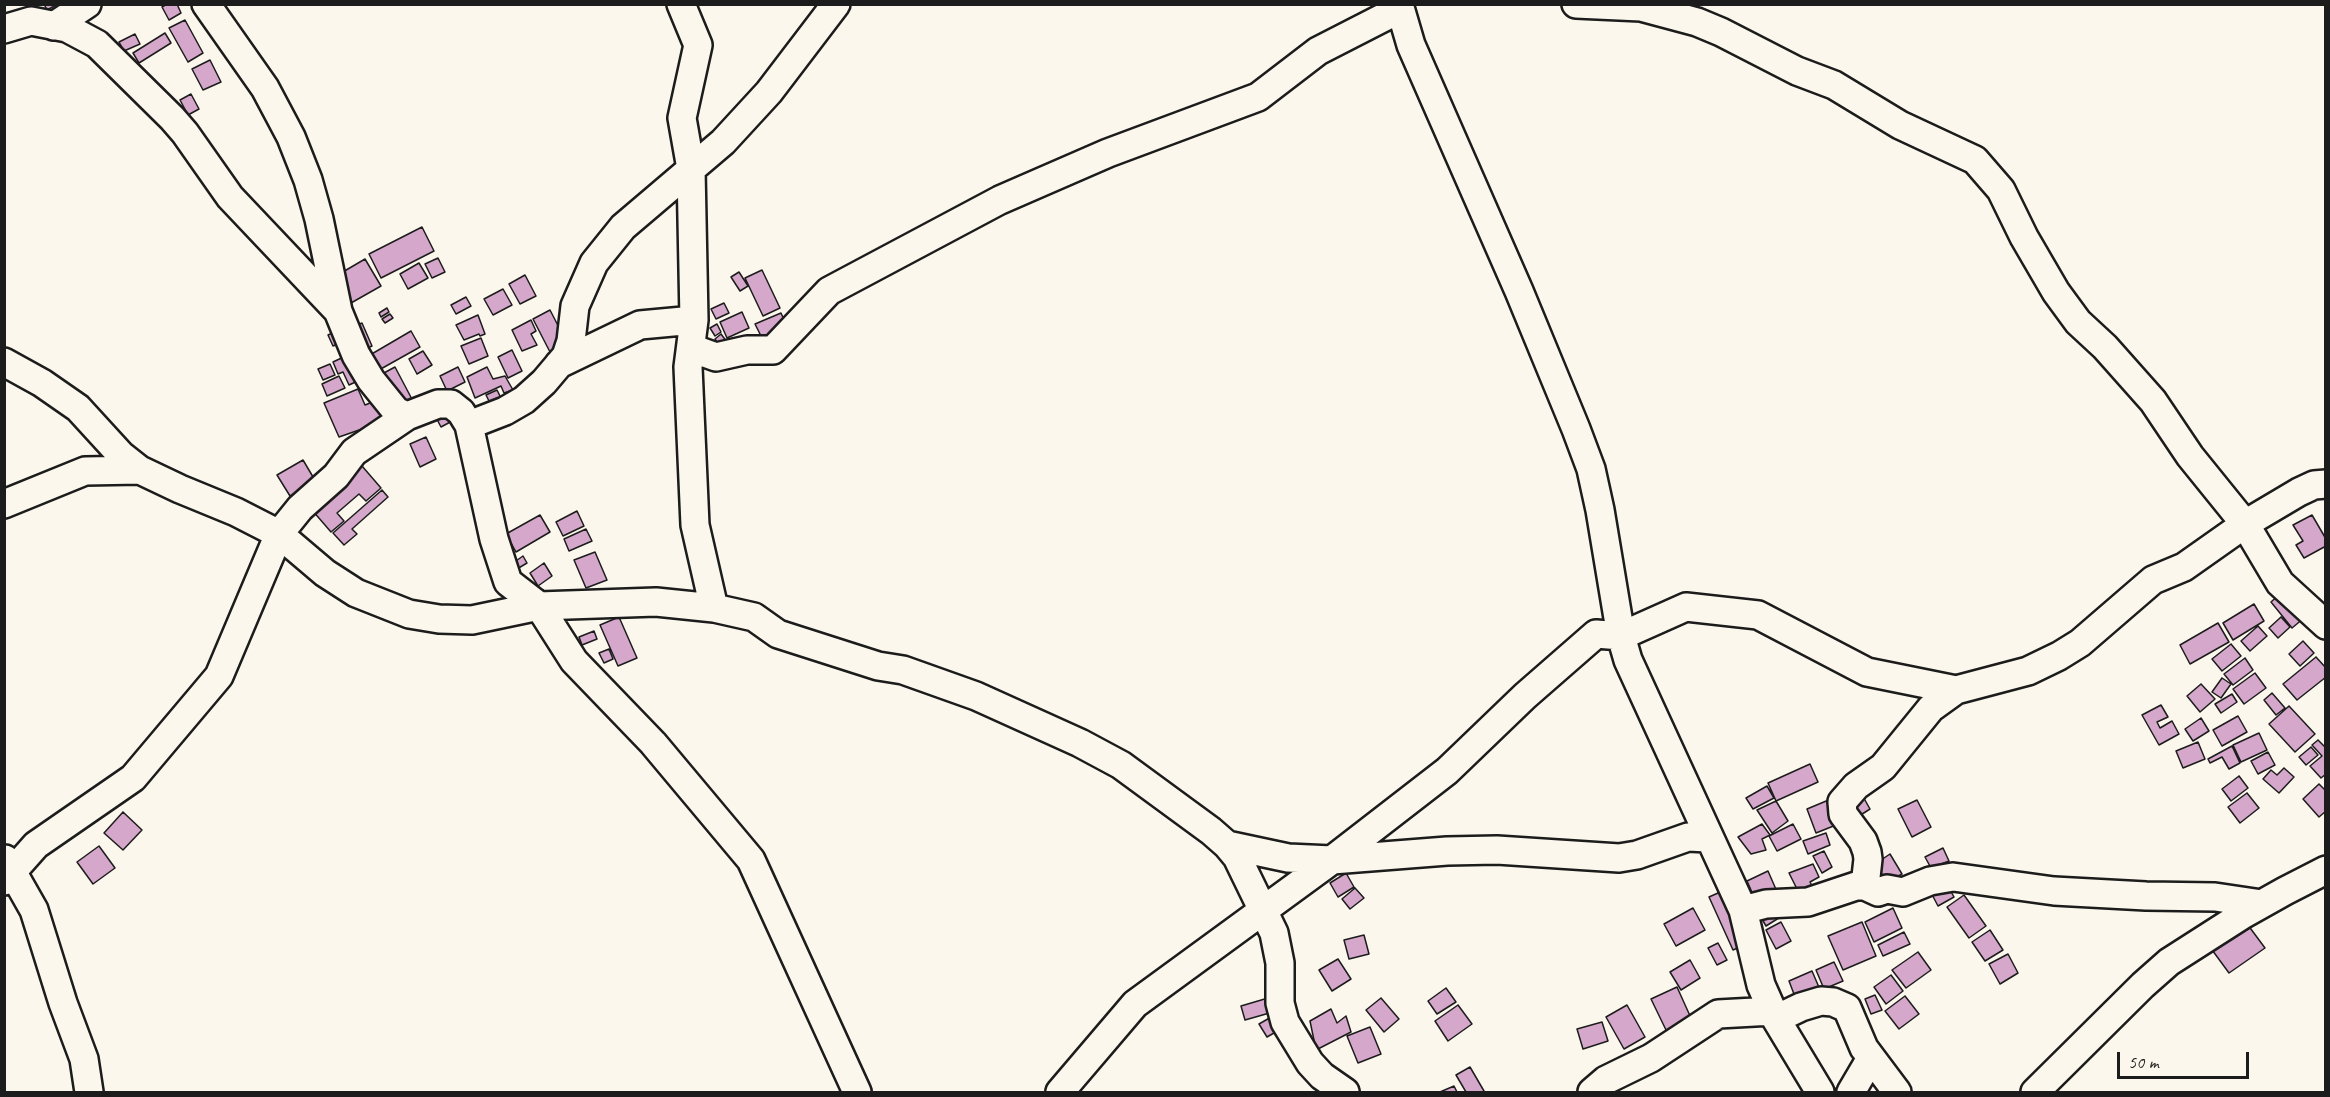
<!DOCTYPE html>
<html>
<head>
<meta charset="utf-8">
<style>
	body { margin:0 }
	#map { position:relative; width:2330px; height:1097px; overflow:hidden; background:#fbf7ec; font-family:Caveat,sans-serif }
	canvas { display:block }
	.frame { position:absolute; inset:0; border:6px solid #1c1c1c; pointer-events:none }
	.scale { position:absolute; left:2117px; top:1052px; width:132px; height:27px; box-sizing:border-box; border:3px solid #1c1c1c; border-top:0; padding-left:8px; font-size:18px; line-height:21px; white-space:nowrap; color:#1c1c1c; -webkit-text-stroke:4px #fbf7ec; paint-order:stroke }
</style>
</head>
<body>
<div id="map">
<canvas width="2330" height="1097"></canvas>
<div class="frame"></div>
<div class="scale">50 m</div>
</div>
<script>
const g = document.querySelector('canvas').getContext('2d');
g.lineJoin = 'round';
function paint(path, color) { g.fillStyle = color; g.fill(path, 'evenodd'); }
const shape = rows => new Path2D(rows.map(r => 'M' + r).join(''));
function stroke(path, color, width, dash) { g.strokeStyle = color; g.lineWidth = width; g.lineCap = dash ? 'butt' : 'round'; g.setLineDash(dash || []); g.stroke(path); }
const building = shape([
	[44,4,58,4,47,10,44,4],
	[167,4,177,4,181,13,169,20,162,7,167,4],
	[185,20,203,53,188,62,169,28,185,20],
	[165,33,171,43,139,63,133,53,165,33],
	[135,34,140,44,124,51,119,42,135,34],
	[210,60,221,82,203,90,192,69,210,60],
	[191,94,199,109,188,115,180,100,191,94],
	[422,227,434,251,381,278,369,254,422,227],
	[438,258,445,272,432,278,425,264,438,258],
	[365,259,381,286,351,303,336,276,365,259],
	[419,263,428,278,408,289,400,274,419,263],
	[762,270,780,308,763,316,745,278,762,270],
	[739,272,748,286,740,291,731,277,739,272],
	[525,275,536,296,520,304,509,284,525,275],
	[503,289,512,305,493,315,484,299,503,289],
	[466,297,471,306,456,314,451,305,466,297],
	[724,303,729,313,716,319,711,309,724,303],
	[387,308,389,312,381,317,379,313,387,308],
	[550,310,567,343,550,352,533,319,550,310],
	[742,312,749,328,727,338,720,322,742,312],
	[781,313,785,322,776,326,780,335,764,342,755,324,781,313],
	[390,314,393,318,385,323,382,319,390,314],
	[478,315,485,334,480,336,479,334,464,340,456,325,478,315],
	[531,320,536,331,531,334,537,345,522,351,512,330,531,320],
	[362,323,372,346,359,352,348,329,362,323],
	[717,324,721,332,715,336,710,328,717,324],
	[337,331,342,342,333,346,328,335,337,331],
	[411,331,420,347,379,370,370,355,411,331],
	[721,334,727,342,720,347,715,339,721,334],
	[481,338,488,356,469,364,461,346,481,338],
	[512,350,522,371,508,378,498,357,512,350],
	[423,351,432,365,417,374,409,359,423,351],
	[350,354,362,379,349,385,343,372,338,374,333,362,350,354],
	[330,364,335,375,323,380,318,369,330,364],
	[395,367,414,403,401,410,382,374,395,367],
	[458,367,465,382,447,391,440,376,458,367],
	[487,367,493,379,505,376,513,390,504,393,501,386,475,398,467,377,487,367],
	[339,376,345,388,327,396,322,384,339,376],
	[358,389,365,405,383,398,389,427,366,436,362,429,339,437,324,403,358,389],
	[497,390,501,398,490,403,486,395,497,390],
	[433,412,454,420,441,427,433,412],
	[426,437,436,459,420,467,410,444,426,437],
	[303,460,319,487,303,489,290,496,277,475,303,460],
	[362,466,381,488,366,501,359,494,337,513,344,521,331,532,312,510,362,466],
	[382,490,388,497,352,529,357,534,344,545,333,533,382,490],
	[577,511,584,526,563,536,556,522,577,511],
	[540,515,550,532,516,552,506,534,540,515],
	[2312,515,2326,539,2326,546,2304,558,2296,545,2303,541,2293,525,2312,515],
	[586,529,592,541,569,551,564,539,586,529],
	[595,552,607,580,586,588,574,560,595,552],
	[523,556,527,563,517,569,513,563,523,556],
	[544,563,552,576,538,586,530,573,544,563],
	[2282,592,2304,618,2292,628,2271,602,2282,592],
	[2254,604,2264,621,2233,640,2223,623,2254,604],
	[619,617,637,658,618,666,600,625,619,617],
	[2281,617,2290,627,2278,638,2269,628,2281,617],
	[2218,623,2229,642,2190,664,2180,645,2218,623],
	[2258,626,2267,636,2250,651,2241,641,2258,626],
	[594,631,597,639,582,645,579,637,594,631],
	[2303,641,2314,653,2300,666,2289,654,2303,641],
	[2231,644,2241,656,2222,671,2212,659,2231,644],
	[609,649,613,659,604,663,599,653,609,649],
	[2316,657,2326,668,2326,677,2297,700,2283,684,2316,657],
	[2245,658,2253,670,2233,685,2224,674,2245,658],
	[2255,673,2266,688,2244,704,2233,689,2255,673],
	[2222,678,2231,684,2221,698,2212,692,2222,678],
	[2201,684,2215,699,2200,712,2187,696,2201,684],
	[2272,693,2285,708,2276,715,2264,700,2272,693],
	[2232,694,2237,702,2221,713,2215,704,2232,694],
	[2161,705,2168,717,2157,722,2160,728,2172,721,2179,734,2159,745,2142,715,2161,705],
	[2289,706,2315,734,2295,752,2269,724,2289,706],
	[2238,716,2247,732,2222,746,2213,730,2238,716],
	[2201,718,2209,731,2193,741,2185,729,2201,718],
	[2259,733,2267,750,2241,762,2233,745,2259,733],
	[2318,740,2326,748,2326,774,2321,778,2310,766,2322,756,2312,745,2318,740],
	[2198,742,2205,759,2183,768,2176,751,2198,742],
	[2232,746,2240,763,2229,769,2222,757,2210,763,2208,759,2232,746],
	[2311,747,2318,755,2306,765,2299,757,2311,747],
	[2268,752,2275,765,2258,774,2251,761,2268,752],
	[1810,764,1818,782,1776,801,1768,783,1810,764],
	[2284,768,2294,777,2279,793,2263,779,2271,770,2277,775,2284,768],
	[2239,776,2248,788,2231,801,2222,789,2239,776],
	[2319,784,2326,791,2326,811,2319,817,2303,799,2319,784],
	[1767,786,1774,798,1753,809,1746,798,1767,786],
	[1861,793,1870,809,1856,818,1846,802,1861,793],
	[2247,793,2259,808,2240,823,2228,807,2247,793],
	[1831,799,1841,823,1816,833,1807,809,1831,799],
	[1917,800,1931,827,1912,837,1898,809,1917,800],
	[1776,801,1788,821,1772,833,1757,810,1776,801],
	[123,812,142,830,123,850,104,833,123,812],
	[1762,824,1770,835,1762,839,1766,850,1751,854,1738,837,1762,824],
	[1793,824,1801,839,1777,851,1769,836,1793,824],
	[1826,833,1830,845,1808,854,1803,841,1826,833],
	[99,846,115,868,93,884,77,862,99,846],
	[1943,848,1949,861,1931,868,1925,857,1943,848],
	[1824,851,1832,867,1822,873,1813,856,1824,851],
	[1890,854,1902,874,1883,885,1872,866,1890,854],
	[1813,864,1819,877,1810,882,1817,895,1802,899,1789,873,1813,864],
	[1768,871,1778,894,1757,904,1747,881,1768,871],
	[1346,873,1354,887,1338,897,1330,883,1346,873],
	[1944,879,1954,897,1938,906,1928,887,1944,879],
	[1355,888,1364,898,1350,909,1342,899,1355,888],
	[1727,889,1751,942,1733,950,1709,897,1727,889],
	[1964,895,1986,926,1969,938,1947,907,1964,895],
	[1693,908,1705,930,1676,946,1664,924,1693,908],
	[1893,908,1902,928,1874,942,1865,922,1893,908],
	[1759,914,1782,916,1766,926,1759,914],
	[2242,917,2265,948,2229,973,2207,943,2242,917],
	[1781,922,1791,941,1776,949,1766,930,1781,922],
	[1862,922,1876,956,1843,970,1828,936,1862,922],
	[1990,930,2003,950,1985,961,1972,942,1990,930],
	[1904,932,1910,944,1883,956,1878,945,1904,932],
	[1364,935,1369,954,1349,959,1344,940,1364,935],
	[1718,943,1727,960,1717,965,1708,948,1718,943],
	[1918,952,1931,970,1906,988,1892,970,1918,952],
	[2008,954,2018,973,2000,984,1989,964,2008,954],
	[1338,959,1351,979,1332,991,1319,970,1338,959],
	[1690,960,1700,978,1681,990,1670,972,1690,960],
	[1834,962,1843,981,1824,989,1816,970,1834,962],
	[1812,971,1821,992,1797,1002,1789,981,1812,971],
	[1891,975,1903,991,1886,1004,1874,987,1891,975],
	[1677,987,1691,1018,1666,1030,1651,999,1677,987],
	[1446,988,1456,1002,1437,1014,1428,1001,1446,988],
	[1875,995,1882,1010,1871,1014,1865,999,1875,995],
	[1905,996,1919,1014,1899,1029,1885,1011,1905,996],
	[1268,998,1273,1012,1245,1020,1241,1006,1268,998],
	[1381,998,1399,1019,1384,1032,1366,1010,1381,998],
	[1458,1005,1472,1024,1448,1041,1435,1021,1458,1005],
	[1627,1005,1645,1037,1624,1049,1606,1017,1627,1005],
	[1331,1009,1337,1023,1346,1016,1351,1032,1316,1050,1310,1021,1331,1009],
	[1273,1016,1281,1029,1267,1037,1259,1024,1273,1016],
	[1602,1022,1608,1041,1583,1049,1577,1029,1602,1022],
	[1370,1027,1381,1054,1358,1063,1347,1036,1370,1027],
	[1470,1067,1484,1091,1481,1092,1466,1092,1456,1075,1470,1067],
	[1454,1086,1457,1092,1440,1092,1454,1086]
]);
paint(building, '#d4a7cb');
stroke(building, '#1c1c1c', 1.5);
const minor = shape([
	[206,4,265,88,291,137,308,180,319,219,338,311,356,355,371,380,396,411,407,416],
	[681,4,698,45,682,118,691,169,694,320],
	[1399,4,1411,45,1519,291,1576,429,1591,469,1600,510,1621,636,1628,660,1743,910,1761,985,1776,1019,1820,1092],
	[1576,4,1641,7,1697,22,1721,32,1797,71,1834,85,1900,125,1975,160,2001,190,2024,237,2056,292,2078,322,2105,347,2153,401,2190,456,2245,524,2280,583,2326,625],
	[54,26,87,4],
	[4,29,31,21,67,28,97,44,172,118,185,133,230,197,337,310],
	[691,348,716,357,747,350,773,350,829,291,1000,200,1108,153,1258,97,1318,51,1400,9],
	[4,362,42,383,78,408,121,455,140,470,180,489,236,512,279,534,325,573,356,593,409,614,439,619,472,620,539,606,656,602,714,608,754,617,778,634,878,666,903,670,976,696,1080,743,1121,765,1211,831,1227,845,1237,857,1274,933,1280,963,1280,1003,1285,1022,1310,1063,1322,1076,1345,1092],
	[559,364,640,325,694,320,688,367,695,525,714,608],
	[469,425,505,411,524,400,544,382,566,356,571,341,575,306,594,263,623,227,723,142,769,92,836,4],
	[4,504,85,471,140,470],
	[1227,845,1288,858,1332,860,1447,851,1497,850,1619,858,1637,855,1688,837,1708,838],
	[5,859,34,910,63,1003,84,1059,89,1092],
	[4,881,36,845,133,778,219,676,279,534,300,508,336,476,354,452,407,416,438,404,451,404,461,412,469,425,494,539,508,582,539,606,574,661,653,743,751,860,857,1092],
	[1865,886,1868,859,1867,852,1863,841,1843,814,1842,802,1856,786,1883,767,1931,708,1956,690,2028,671,2059,656,2080,643,2153,580,2184,567,2245,524,2299,492,2314,485,2326,484],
	[1743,910,1766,904,1808,902,1856,886,1865,886,1878,892,1887,889,1903,892,1930,881,1953,877,2054,891,2146,896,2215,897,2262,904],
	[1776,1019,1801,1007,1821,1001,1833,1002,1847,1008,1864,1048,1897,1092],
	[1060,1092,1135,1004,1332,860,1447,771,1525,696,1596,634,1621,636,1686,607,1758,615,1867,672,1956,690],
	[1592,1092,1606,1080,1651,1058,1718,1014,1773,1011],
	[1851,1092,1871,1058],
	[2035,1092,2143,985,2169,962,2244,914,2285,891,2326,870]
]);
stroke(minor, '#1c1c1c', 32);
stroke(minor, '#fbf7ec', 27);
</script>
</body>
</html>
